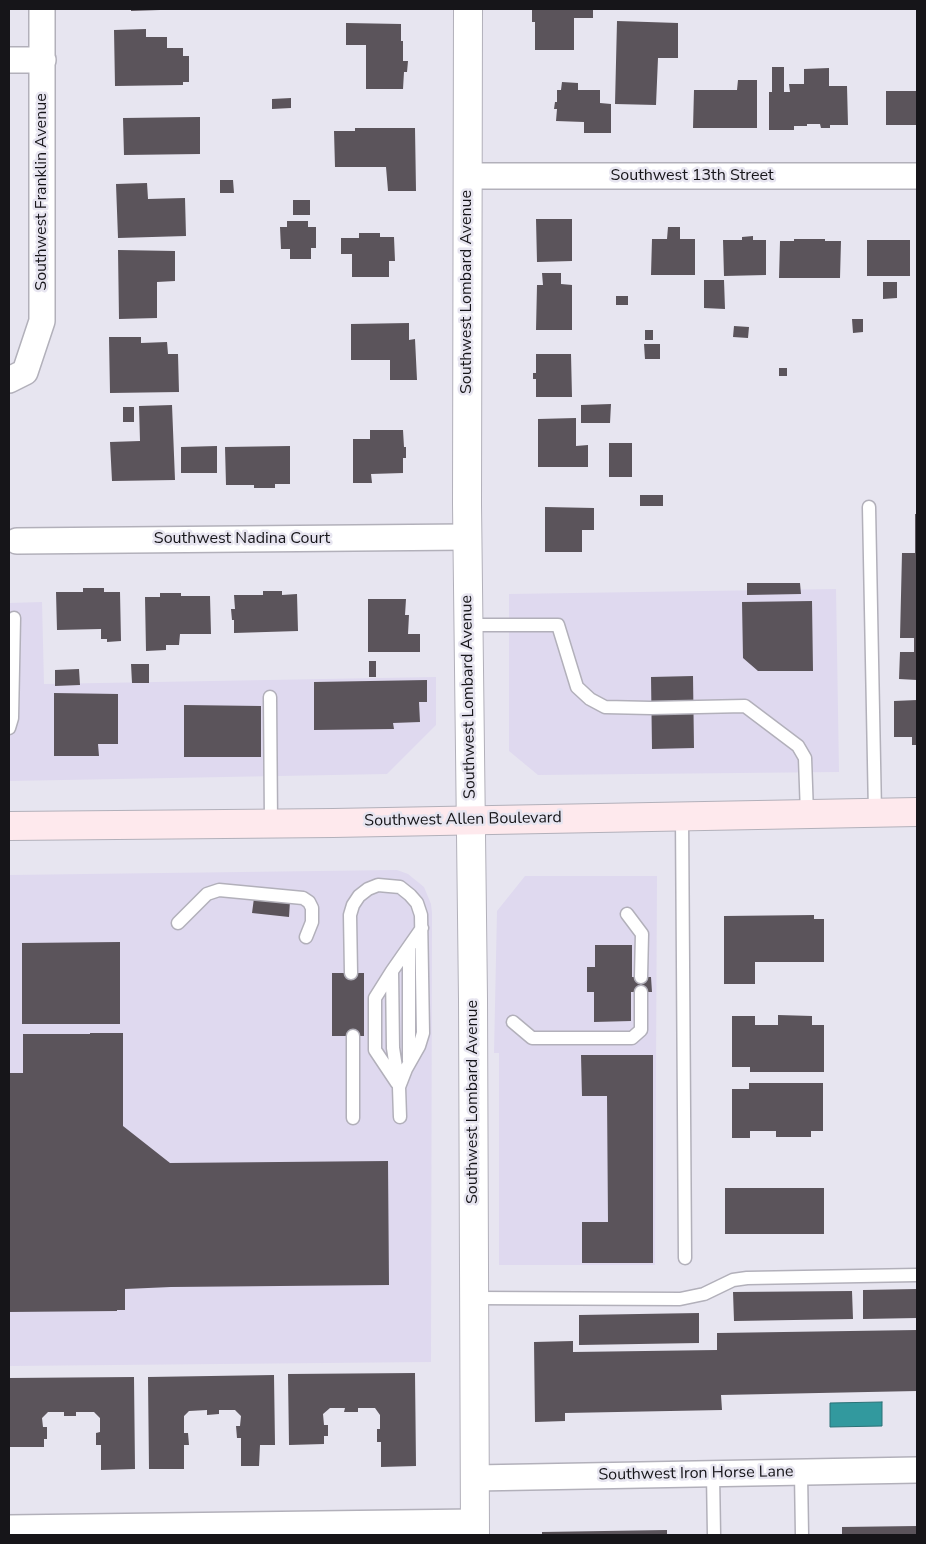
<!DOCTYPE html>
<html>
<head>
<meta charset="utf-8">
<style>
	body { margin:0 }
	#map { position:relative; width:926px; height:1544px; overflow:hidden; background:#e7e5f0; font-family:"Nunito Sans",sans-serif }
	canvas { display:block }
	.frame { position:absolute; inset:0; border:10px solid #161519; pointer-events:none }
</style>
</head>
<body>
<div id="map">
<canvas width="926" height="1544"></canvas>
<div class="frame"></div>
</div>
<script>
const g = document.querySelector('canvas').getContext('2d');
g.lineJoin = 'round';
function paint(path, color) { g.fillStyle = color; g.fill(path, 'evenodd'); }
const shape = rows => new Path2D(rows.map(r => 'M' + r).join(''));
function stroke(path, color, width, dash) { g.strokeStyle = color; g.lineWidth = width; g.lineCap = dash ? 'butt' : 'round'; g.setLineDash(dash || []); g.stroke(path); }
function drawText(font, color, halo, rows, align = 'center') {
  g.font = font + ' "Nunito Sans",sans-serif'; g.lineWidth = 5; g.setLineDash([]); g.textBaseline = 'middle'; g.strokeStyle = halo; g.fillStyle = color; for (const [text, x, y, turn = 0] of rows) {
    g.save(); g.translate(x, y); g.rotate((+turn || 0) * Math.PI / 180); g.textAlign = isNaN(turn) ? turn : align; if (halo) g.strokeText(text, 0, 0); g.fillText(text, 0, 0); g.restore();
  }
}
paint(shape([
	[836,589,839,772,538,775,509,751,509,594],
	[42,602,44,684,436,677,436,725,387,774,9,781,9,603],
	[397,870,408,874,424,887,431,904,432,913,431,1362,9,1366,9,875],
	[525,876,657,876,655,1265,499,1265,499,1053,494,1053,497,911]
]), '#dfd9ef');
const water = shape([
	[882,1402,882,1426,830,1427,830,1403,882,1402]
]);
paint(water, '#32999e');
stroke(water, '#2a7176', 1);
paint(shape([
	[131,9,160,9,160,10,131,11],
	[532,9,593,9,593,18,574,18,574,50,535,50,535,22,532,22],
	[617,21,678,23,678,58,658,58,656,105,615,104],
	[346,23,401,24,401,41,403,41,403,61,408,61,407,72,404,72,403,89,366,89,366,45,346,45],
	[146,29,146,37,167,37,167,48,183,48,183,56,189,56,189,82,183,82,183,85,115,86,114,30],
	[772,67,784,67,784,92,790,92,789,84,804,84,804,69,829,68,829,86,847,86,848,125,830,125,830,128,821,128,820,124,807,124,807,126,794,126,794,130,769,130,769,92,772,92],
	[738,80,757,80,757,128,693,128,694,90,737,90],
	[562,82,578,83,578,90,600,90,600,103,611,104,611,133,584,133,584,122,556,121,557,109,554,109,555,102,557,102,557,90,561,90],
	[886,91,917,91,917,125,886,125],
	[291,98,291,108,272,109,272,99],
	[200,117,200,154,124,155,123,118],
	[355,128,415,128,416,191,388,191,386,167,335,167,334,131,355,131],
	[220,180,233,180,234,193,220,193],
	[147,183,148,199,185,198,186,236,118,238,116,184],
	[293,200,310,200,310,215,293,215],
	[536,219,572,219,572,261,537,262],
	[287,221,308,221,308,227,316,227,316,248,311,248,311,259,290,259,290,249,281,249,280,227,287,227],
	[668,227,680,227,680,239,695,239,695,275,651,275,652,239,667,239],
	[359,233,380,233,380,237,394,237,395,261,389,261,389,277,352,277,352,254,341,254,341,238,359,238],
	[753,236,753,240,766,240,766,275,724,276,723,240,742,240,742,237],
	[794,239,825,239,825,241,841,241,840,278,779,278,780,241,794,241],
	[867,240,910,240,910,276,867,276],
	[118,250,175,251,175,281,157,282,157,318,119,319],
	[542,273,561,273,561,284,572,285,572,330,536,330,537,285,543,285],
	[704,280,724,280,725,309,704,308],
	[883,282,897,282,897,298,883,299],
	[616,296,628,296,628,305,616,305],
	[852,319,863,319,863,332,853,333],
	[409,323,409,340,415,339,417,380,390,380,390,360,351,360,351,324],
	[734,326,749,327,748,338,733,337],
	[645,330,653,330,653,340,645,340],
	[109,337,141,337,141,343,167,342,168,354,178,354,179,392,110,393],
	[644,344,660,344,660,359,645,359],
	[536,354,571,354,572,397,536,397,536,379,533,379,533,373,536,373],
	[779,368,787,368,787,376,779,376],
	[611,404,610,423,581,423,581,405],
	[172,405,175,480,112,481,110,442,140,441,139,406],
	[123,407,134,407,134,422,123,422],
	[576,418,576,446,588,445,588,467,538,467,538,419],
	[370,430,403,430,404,447,406,447,406,458,403,458,403,473,371,474,372,483,353,483,353,439,370,439],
	[609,443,632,443,632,477,609,477],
	[217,446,217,473,181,473,181,447],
	[290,446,290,484,275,484,275,488,254,488,254,485,226,485,225,447],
	[640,495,663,495,663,506,640,506],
	[545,507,594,508,594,530,582,530,582,552,545,552],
	[915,514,917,514,917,680,899,679,900,652,914,652,914,638,900,638,902,553,915,553],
	[747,583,800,583,801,594,747,595],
	[83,588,104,588,104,592,120,592,121,641,107,642,107,639,101,639,101,629,57,630,56,592,83,592],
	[263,591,282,591,282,595,297,594,298,631,234,633,234,620,232,620,231,609,235,609,234,595,263,595],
	[160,593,181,593,181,596,210,596,211,634,180,634,179,645,166,645,166,650,146,651,145,597,160,597],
	[368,599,406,599,405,615,409,615,408,634,420,634,420,652,368,652],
	[812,601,813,671,758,671,743,658,742,602],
	[369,661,376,661,376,677,369,677],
	[131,664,149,664,149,683,132,683],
	[79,669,80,685,55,686,55,670],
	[693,676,694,748,652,749,651,677],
	[427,680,427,702,419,702,420,722,393,723,394,729,314,730,314,682],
	[54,693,118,694,118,744,98,744,99,756,54,756],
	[917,700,917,745,912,745,912,737,894,737,894,701],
	[184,705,261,706,261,757,184,757],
	[254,898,290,901,289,917,252,913],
	[814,915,814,919,824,919,824,962,755,962,755,984,724,984,724,916],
	[120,942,120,1024,22,1024,22,943],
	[595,945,632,945,632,977,651,977,652,992,631,992,631,1021,594,1022,594,992,587,992,587,967,595,967],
	[332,973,364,973,364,1036,332,1036],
	[778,1015,812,1016,812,1025,824,1025,824,1072,750,1072,750,1067,732,1067,732,1016,755,1016,755,1025,778,1025],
	[90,1033,123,1033,123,1126,170,1163,388,1161,389,1285,171,1287,125,1289,125,1310,117,1310,117,1311,9,1312,9,1073,23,1073,23,1034,90,1034],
	[581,1055,653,1055,653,1263,582,1263,582,1222,608,1222,607,1096,582,1096],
	[749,1083,823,1083,823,1131,811,1131,811,1137,776,1137,776,1131,750,1131,750,1138,732,1138,732,1089,749,1089],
	[725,1188,824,1188,824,1234,725,1234],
	[917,1289,917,1318,863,1319,863,1290],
	[852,1291,853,1319,734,1321,733,1292],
	[699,1313,699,1343,579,1345,579,1315],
	[917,1330,917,1391,721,1395,722,1410,565,1413,565,1421,535,1422,534,1342,573,1341,573,1352,717,1350,717,1333],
	[415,1373,416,1466,381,1467,381,1442,377,1442,377,1429,380,1429,380,1415,375,1408,358,1408,358,1412,344,1412,345,1408,330,1408,323,1414,324,1425,328,1425,328,1436,324,1436,324,1444,289,1445,288,1374],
	[274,1375,275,1445,260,1445,259,1466,241,1466,241,1438,237,1438,236,1426,240,1426,241,1416,235,1410,219,1410,219,1414,207,1415,207,1410,189,1411,184,1416,184,1433,188,1433,189,1445,184,1445,184,1469,149,1469,148,1377],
	[134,1377,135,1469,101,1470,101,1445,96,1445,96,1433,100,1432,100,1418,94,1412,76,1412,76,1416,64,1416,64,1412,48,1412,42,1418,43,1427,47,1427,47,1439,44,1439,44,1447,9,1447,9,1378],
	[917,1526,917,1535,842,1535,842,1527],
	[667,1530,667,1535,542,1535,542,1532]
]), '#5b545b');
const service = shape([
	[869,507,875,813],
	[469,625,558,625,577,687,590,699,605,707,651,708,745,706,798,746,805,758,807,814],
	[270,697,271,823],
	[9,728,12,718,14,618],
	[682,816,685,1258],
	[627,914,642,934,641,977],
	[178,923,207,894,219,890,303,898,309,902,312,908,312,922,306,937],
	[392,971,375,998,375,1050,397,1083],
	[351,973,350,915,353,905,359,896,368,889,378,885,400,887,410,895,417,903,421,915,423,1033,419,1046,406,1069,399,1087],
	[513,1022,532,1038,632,1038,641,1030,641,992],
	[353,1036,353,1118],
	[409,1061,409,947],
	[400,1117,399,1087,393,1048,392,971,422,928],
	[474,1298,680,1299,704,1294,733,1280,747,1278,917,1275],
	[801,1473,802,1535],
	[713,1474,714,1535]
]);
const minor = shape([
	[9,60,43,60],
	[467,176,917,176],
	[9,380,25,372,42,321,42,9],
	[17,541,467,537],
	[475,1478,917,1470],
	[9,1528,475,1522]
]);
const tertiary = shape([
	[468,9,467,504,473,999,475,1535]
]);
const secondary = shape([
	[9,826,333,823,917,812]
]);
stroke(service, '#b2b0ba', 15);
stroke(minor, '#b2b0ba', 28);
stroke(tertiary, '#b2b0ba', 30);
stroke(secondary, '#b2b0ba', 30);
stroke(service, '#fff', 12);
stroke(minor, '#fff', 25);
stroke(tertiary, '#fff', 28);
stroke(secondary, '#fee9ed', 28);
drawText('16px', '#161519', '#e7e5f0', [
	["Southwest 13th Street",692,176],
	["Southwest Franklin Avenue",42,192,-90],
	["Southwest Lombard Avenue",467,292,-90],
	["Southwest Nadina Court",242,539],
	["Southwest Lombard Avenue",469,697,-91],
	["Southwest Allen Boulevard",463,820,-1],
	["Southwest Lombard Avenue",473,1102,-90],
	["Southwest Iron Horse Lane",696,1474,-1]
]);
</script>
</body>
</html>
